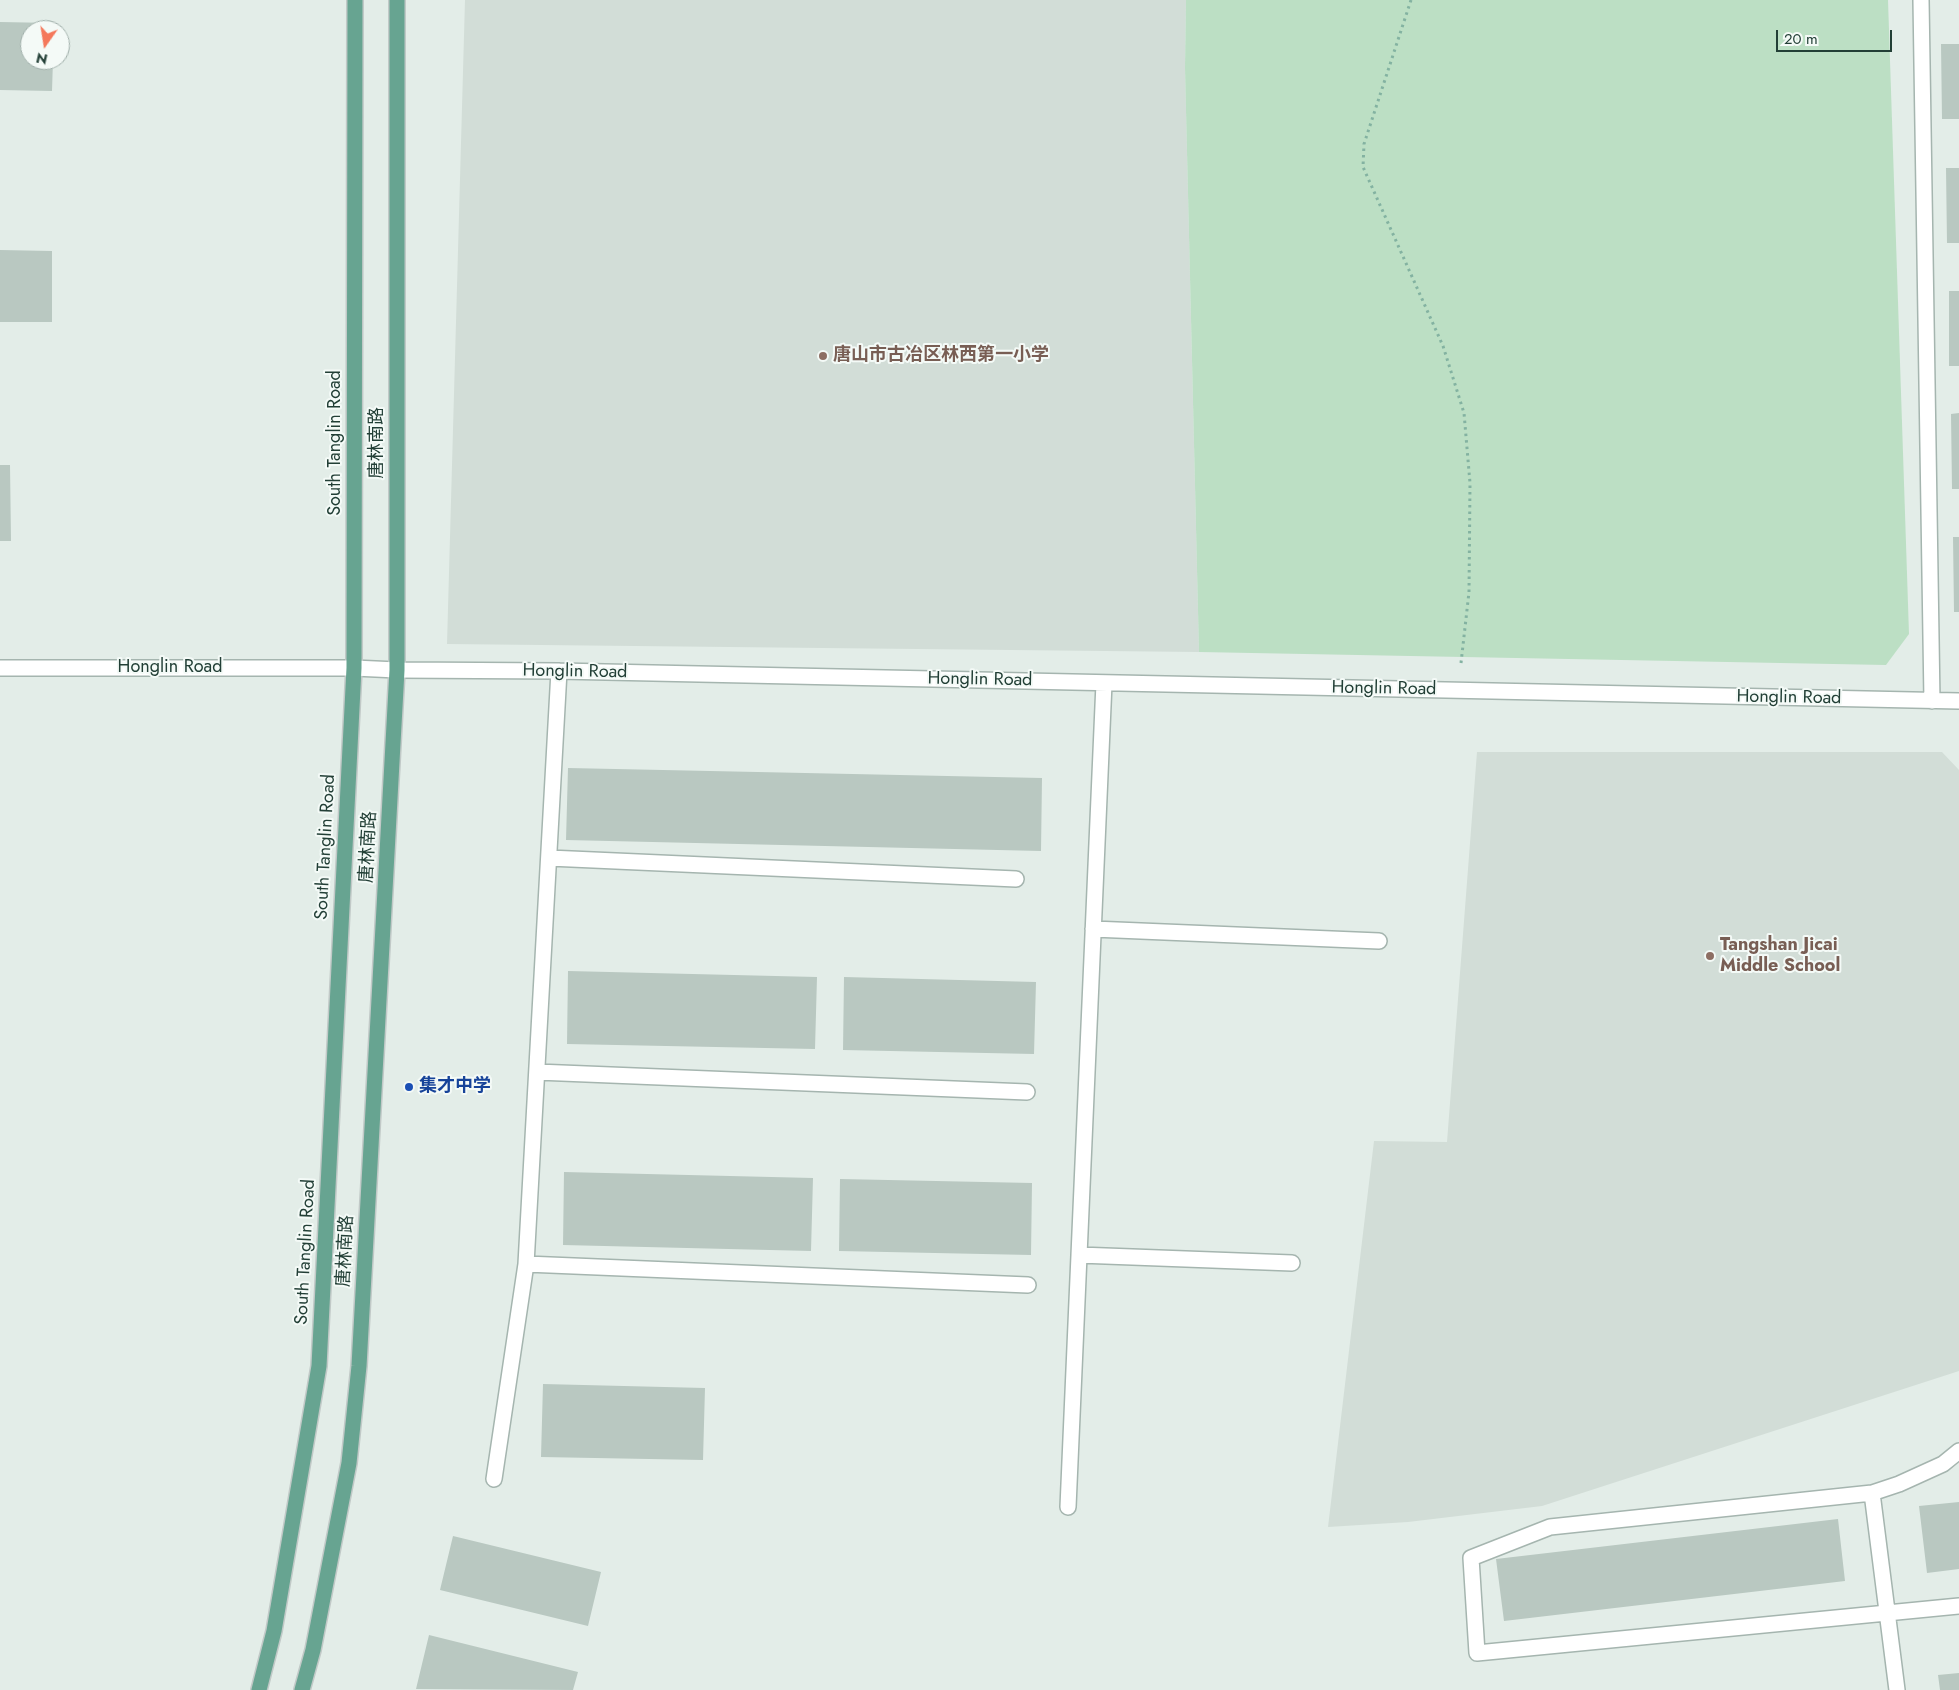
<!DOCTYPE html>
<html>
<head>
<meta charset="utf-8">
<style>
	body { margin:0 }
	#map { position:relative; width:1959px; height:1690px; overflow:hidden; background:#e3ede8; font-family:Jost,sans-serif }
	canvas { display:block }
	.north { position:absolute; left:20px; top:20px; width:50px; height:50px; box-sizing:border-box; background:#f4faf7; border:1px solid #a0afaa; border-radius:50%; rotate:193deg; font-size:14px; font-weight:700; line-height:20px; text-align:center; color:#223f36 }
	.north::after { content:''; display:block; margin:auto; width:18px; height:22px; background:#f4785b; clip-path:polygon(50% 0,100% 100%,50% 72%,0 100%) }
	.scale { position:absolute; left:1776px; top:30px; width:116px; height:22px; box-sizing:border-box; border:2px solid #223f36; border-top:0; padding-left:6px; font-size:15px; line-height:18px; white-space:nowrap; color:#223f36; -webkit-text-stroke:4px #f4faf7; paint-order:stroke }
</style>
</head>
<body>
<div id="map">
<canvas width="1959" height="1690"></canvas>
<div class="north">N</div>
<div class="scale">20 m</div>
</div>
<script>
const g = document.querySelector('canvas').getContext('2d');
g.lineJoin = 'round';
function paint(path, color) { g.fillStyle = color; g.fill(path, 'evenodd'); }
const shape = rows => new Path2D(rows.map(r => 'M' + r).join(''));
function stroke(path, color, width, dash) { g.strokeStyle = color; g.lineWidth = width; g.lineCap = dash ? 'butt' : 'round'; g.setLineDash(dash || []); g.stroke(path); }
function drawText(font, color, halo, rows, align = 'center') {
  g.font = font + ' Jost,"Noto Sans SC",sans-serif'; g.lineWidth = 4; g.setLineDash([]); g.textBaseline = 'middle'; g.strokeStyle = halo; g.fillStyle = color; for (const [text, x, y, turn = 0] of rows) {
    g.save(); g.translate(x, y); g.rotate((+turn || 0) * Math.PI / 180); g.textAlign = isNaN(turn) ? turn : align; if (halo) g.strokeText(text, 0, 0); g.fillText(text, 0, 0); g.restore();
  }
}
paint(shape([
	[465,0,1186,0,1185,68,1199,652,447,644],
	[1477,752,1942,752,1959,770,1959,1371,1542,1506,1408,1522,1328,1527,1374,1141,1447,1142]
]), '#d2ddd7');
paint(shape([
	[1186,0,1888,0,1909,634,1886,665,1199,652,1185,68]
]), '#bcdfc4');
paint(shape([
	[0,22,53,23,53,30,30,30,30,60,53,60,52,91,0,90],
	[1941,44,1959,44,1959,119,1942,119],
	[1946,168,1959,168,1959,243,1947,243],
	[0,250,52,251,52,322,0,322],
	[1949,291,1959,291,1959,366,1949,366],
	[1959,413,1959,489,1952,489,1951,414],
	[0,465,10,465,11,541,0,541],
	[1953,537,1959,537,1959,612,1954,612],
	[568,768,1042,778,1041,851,566,840],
	[568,971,817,977,815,1049,567,1044],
	[844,977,1036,982,1034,1054,843,1050],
	[564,1172,813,1178,811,1251,563,1245],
	[840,1179,1032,1183,1031,1255,839,1251],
	[543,1384,705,1388,703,1460,541,1457],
	[1959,1502,1959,1569,1927,1573,1919,1506],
	[1838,1519,1845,1581,1504,1621,1496,1559],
	[453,1536,601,1572,588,1626,440,1590],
	[429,1635,578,1672,573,1690,416,1689],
	[1959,1673,1959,1690,1940,1690,1938,1675]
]), '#b9c8c1');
const minor = shape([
	[1921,0,1932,701],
	[0,668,354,668,397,670,559,671,1959,701],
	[549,858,1016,879],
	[1093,929,1379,941],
	[537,1072,1027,1092],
	[1079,1255,1292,1263],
	[526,1264,1028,1285],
	[494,1479,526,1264,559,671],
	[1872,1493,1550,1527,1471,1558,1477,1653,1959,1606],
	[1068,1507,1104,683],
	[1897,1690,1872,1493,1899,1484,1943,1464,1959,1451]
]);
const major = shape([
	[259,1690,274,1631,319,1366,354,668,355,0],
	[302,1690,313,1650,349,1463,359,1366,397,670,397,0]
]);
stroke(minor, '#a5b5af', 18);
stroke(major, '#c1c9c7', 18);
stroke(shape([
	[1411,0,1364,144,1363,167,1443,346,1464,413,1470,483,1469,592,1461,663]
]), '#83b2a1', 3, [2.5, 4]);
stroke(minor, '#fff', 15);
stroke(major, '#67a491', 15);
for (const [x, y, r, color] of [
	[823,356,5,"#8d6e63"],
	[1710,956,5,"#8d6e63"],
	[409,1087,5,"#1a4fb4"]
]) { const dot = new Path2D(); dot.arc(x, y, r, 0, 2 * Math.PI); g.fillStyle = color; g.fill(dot); stroke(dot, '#f4faf7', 2); }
drawText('bold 18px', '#785e54', '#f4faf7', [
	["唐山市古冶区林西第一小学",833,356],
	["Tangshan Jicai",1720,946],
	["Middle School",1720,967]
], 'left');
drawText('18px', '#223f36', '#f4faf7', [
	["South Tanglin Road",336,443,-90],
	["唐林南路",378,443,-90],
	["Honglin Road",170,668],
	["Honglin Road",575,672,1],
	["Honglin Road",980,680,1],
	["Honglin Road",1384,689,1],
	["Honglin Road",1789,698,1],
	["South Tanglin Road",326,847,-87],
	["唐林南路",369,847,-87],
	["唐林南路",346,1251,-87],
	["South Tanglin Road",306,1252,-87]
]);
drawText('bold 18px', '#164399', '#f4faf7', [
	["集才中学",419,1087]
], 'left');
</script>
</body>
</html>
